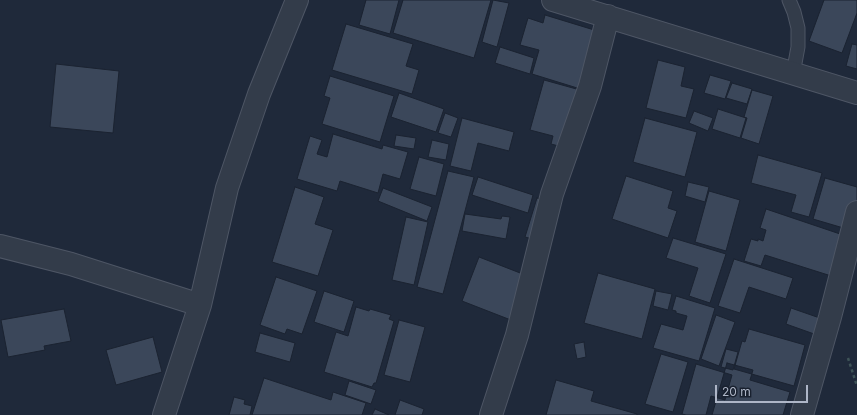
<!DOCTYPE html>
<html>
<head>
<meta charset="utf-8">
<style>
	body { margin:0 }
	#map { position:relative; width:857px; height:415px; overflow:hidden; background:#1f293a; font-family:Inter,sans-serif }
	canvas { display:block }
	.scale { position:absolute; left:715px; top:385px; width:93px; height:18px; box-sizing:border-box; border:2px solid #aeb6c7; border-top:0; padding-left:5px; font-size:12px; line-height:14px; white-space:nowrap; color:#aeb6c7; -webkit-text-stroke:3px #19212f; paint-order:stroke }
</style>
</head>
<body>
<div id="map">
<canvas width="857" height="415"></canvas>
<div class="scale">20 m</div>
</div>
<script>
const g = document.querySelector('canvas').getContext('2d');
g.lineJoin = 'round';
function paint(path, color) { g.fillStyle = color; g.fill(path, 'evenodd'); }
const shape = rows => new Path2D(rows.map(r => 'M' + r).join(''));
function stroke(path, color, width, dash) { g.strokeStyle = color; g.lineWidth = width; g.lineCap = dash ? 'butt' : 'round'; g.setLineDash(dash || []); g.stroke(path); }
const building = shape([
	[366,0,399,0,390,34,359,25,366,0],
	[403,0,491,0,474,58,393,33,403,0],
	[493,0,509,3,497,47,482,42,493,0],
	[824,0,857,0,857,13,842,53,809,41,824,0],
	[545,15,604,33,587,91,532,74,539,50,520,45,528,18,543,23,545,15],
	[346,24,413,44,406,66,419,70,412,94,332,70,346,24],
	[852,44,857,45,857,69,846,66,852,44],
	[500,47,534,58,530,74,495,63,500,47],
	[658,60,685,67,681,86,694,89,686,118,646,108,658,60],
	[56,64,119,71,113,133,50,127,56,64],
	[710,75,731,81,725,99,704,93,710,75],
	[330,76,394,96,380,142,322,124,330,98,324,96,330,76],
	[544,80,598,95,592,115,588,115,578,151,551,144,553,136,530,130,544,80],
	[732,83,752,89,747,104,726,98,732,83],
	[752,90,773,96,759,144,741,138,747,118,744,117,752,90],
	[399,93,444,109,436,132,391,117,399,93],
	[718,109,746,118,740,138,712,129,718,109],
	[694,111,713,118,708,131,689,123,694,111],
	[445,113,458,118,451,137,438,133,445,113],
	[462,118,514,132,509,151,478,143,471,171,450,166,462,118],
	[645,118,697,132,685,177,633,162,645,118],
	[333,134,382,149,383,145,408,152,400,179,383,174,378,193,340,181,337,191,297,179,310,136,322,140,317,154,327,157,333,134],
	[396,135,416,138,414,149,394,146,396,135],
	[432,140,449,144,446,160,428,157,432,140],
	[758,155,822,173,809,217,791,212,796,195,751,183,758,155],
	[419,157,444,164,436,196,410,189,419,157],
	[448,171,474,177,443,294,417,287,448,171],
	[626,176,673,191,668,208,677,211,668,238,612,219,626,176],
	[478,177,533,195,528,213,472,195,478,177],
	[825,178,857,187,857,232,813,219,825,178],
	[688,182,709,187,705,202,685,196,688,182],
	[295,187,324,197,315,224,333,230,318,276,272,262,295,187],
	[383,188,432,207,427,221,378,201,383,188],
	[709,191,740,200,726,251,695,242,709,191],
	[537,198,559,205,547,243,525,237,537,198],
	[766,209,849,237,844,280,765,255,761,266,744,261,751,239,758,241,758,239,763,241,766,230,760,228,766,209],
	[465,214,501,219,502,216,510,217,506,239,462,231,465,214],
	[406,217,428,222,414,285,392,280,406,217],
	[673,238,726,254,710,303,689,296,698,268,666,258,673,238],
	[479,257,533,278,516,322,462,301,479,257],
	[734,259,793,278,786,299,749,287,740,313,718,306,734,259],
	[598,273,655,289,642,339,584,323,598,273],
	[276,277,317,291,302,334,287,329,285,334,260,325,276,277],
	[324,291,354,301,344,332,314,322,324,291],
	[656,291,672,294,668,310,653,306,656,291],
	[676,296,715,308,699,361,653,348,661,324,683,330,687,316,676,313,676,311,672,310,676,296],
	[356,307,369,311,370,309,391,315,389,319,394,321,376,383,374,383,372,387,324,372,336,332,348,336,356,307],
	[791,308,837,324,831,340,786,324,791,308],
	[64,309,71,341,44,346,45,350,8,357,1,320,64,309],
	[716,315,735,322,719,366,701,359,716,315],
	[399,320,425,327,410,382,384,375,399,320],
	[749,329,805,345,794,386,734,369,742,341,745,342,749,329],
	[260,333,295,343,290,362,255,352,260,333],
	[153,337,162,372,116,385,106,350,153,337],
	[584,342,586,357,577,359,574,344,584,342],
	[726,349,738,352,733,370,721,367,726,349],
	[661,354,688,362,673,412,645,404,661,354],
	[727,363,753,370,750,380,790,392,783,415,712,415,727,363],
	[696,364,732,375,725,400,711,396,706,415,686,415,682,414,696,364],
	[264,378,331,400,333,392,366,403,362,415,252,415,264,378],
	[556,380,594,391,591,401,637,414,637,415,546,415,556,380],
	[349,381,376,390,371,404,345,395,349,381],
	[234,397,245,400,244,404,252,406,250,415,229,415,234,397],
	[400,400,424,409,422,415,395,415,400,400],
	[375,409,389,415,372,415,375,409]
]);
paint(building, '#3b475a');
stroke(building, '#1b2331', 1);
const lane = shape([
	[789,0,794,12,798,28,798,47,793,74]
]);
const street = shape([
	[553,0,857,93],
	[0,246,71,264,200,305],
	[164,415,200,305,227,188,259,94,297,0],
	[491,415,517,335,552,194,590,86,608,16],
	[802,415,830,317,857,212]
]);
stroke(lane, '#4e5665', 15);
stroke(street, '#4e5665', 24);
stroke(shape([
	[848,358,857,386]
]), '#3f5458', 2.5, [3, 3]);
stroke(lane, '#333c4a', 13);
stroke(street, '#333c4a', 22);
</script>
</body>
</html>
